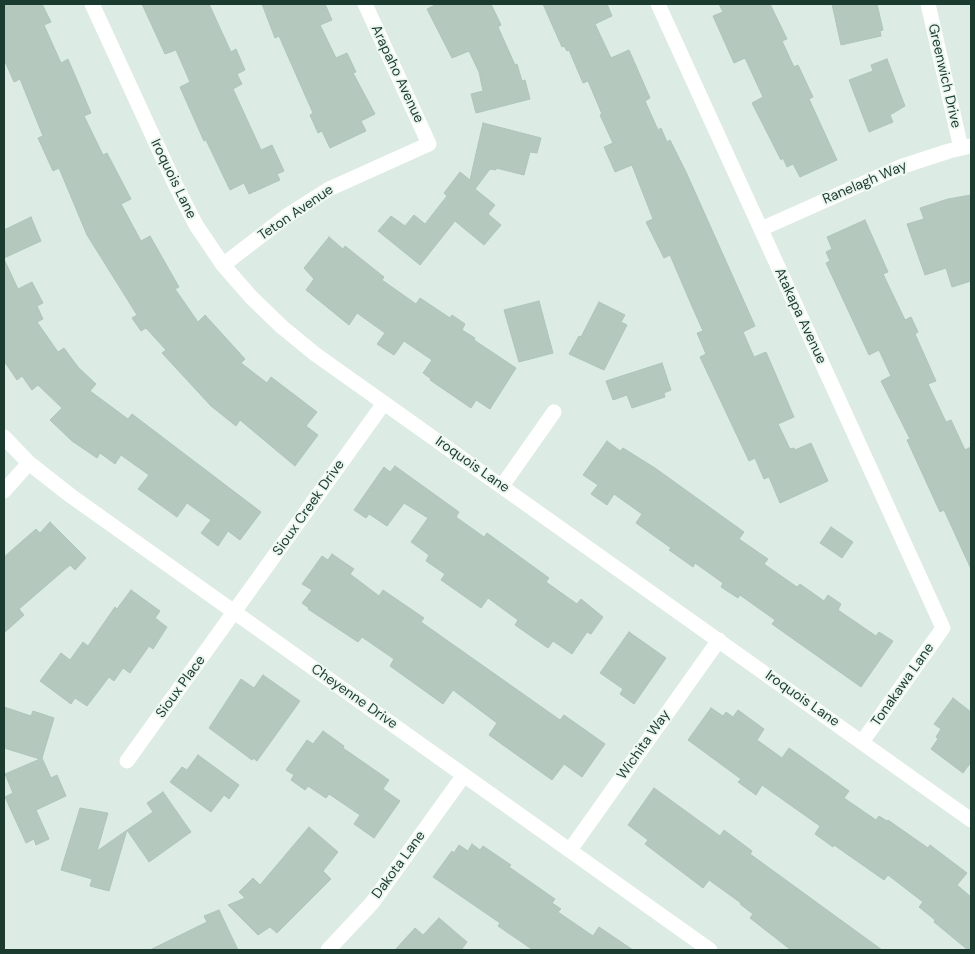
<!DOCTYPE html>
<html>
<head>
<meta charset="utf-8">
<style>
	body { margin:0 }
	#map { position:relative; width:975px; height:954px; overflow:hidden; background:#dcebe3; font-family:"DM Sans",sans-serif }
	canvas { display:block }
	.frame { position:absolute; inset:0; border:5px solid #1c3b30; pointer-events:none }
</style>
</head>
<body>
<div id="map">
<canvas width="975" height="954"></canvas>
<div class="frame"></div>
</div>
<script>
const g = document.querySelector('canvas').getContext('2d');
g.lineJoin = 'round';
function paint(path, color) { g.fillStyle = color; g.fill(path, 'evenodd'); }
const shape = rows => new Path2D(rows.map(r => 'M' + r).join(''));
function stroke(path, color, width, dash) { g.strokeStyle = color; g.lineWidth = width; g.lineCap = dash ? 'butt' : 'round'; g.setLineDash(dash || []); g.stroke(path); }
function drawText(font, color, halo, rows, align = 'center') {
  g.font = font + ' "DM Sans",sans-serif'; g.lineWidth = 4; g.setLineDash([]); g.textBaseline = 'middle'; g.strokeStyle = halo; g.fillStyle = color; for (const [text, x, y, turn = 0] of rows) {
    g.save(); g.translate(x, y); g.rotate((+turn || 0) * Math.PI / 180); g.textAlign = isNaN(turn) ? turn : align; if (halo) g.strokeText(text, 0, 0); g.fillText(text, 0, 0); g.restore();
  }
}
const building = shape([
	[4,4,42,4,51,22,44,25,61,63,68,59,91,113,84,116,103,155,107,153,131,199,121,204,141,241,150,236,179,287,175,289,198,322,205,315,245,359,241,363,267,383,271,377,317,412,306,426,318,435,295,466,240,420,236,426,211,406,162,353,166,350,146,328,141,331,132,318,137,315,87,235,59,168,53,171,38,138,43,136,20,79,14,82,4,59,4,4],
	[142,4,209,4,231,52,236,49,245,70,237,74,242,84,233,89,261,150,272,145,284,171,277,174,280,180,249,194,244,183,230,190,206,140,204,141,180,87,190,82,176,50,165,54,142,4],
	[262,4,325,4,332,20,320,25,336,58,347,53,356,72,353,73,375,114,361,121,366,131,330,148,322,131,318,133,310,115,313,113,279,36,275,38,262,4],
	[437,4,491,4,501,25,498,27,515,65,517,64,522,81,525,80,530,99,476,113,471,94,483,91,479,72,469,51,452,58,427,9,437,4],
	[543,4,607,4,612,16,595,24,611,58,629,50,650,98,645,101,658,130,661,128,667,142,670,140,686,172,755,326,743,332,754,357,766,352,794,417,778,424,790,449,794,448,795,450,811,443,828,481,780,503,769,477,764,479,755,458,749,461,700,357,706,354,697,333,703,331,691,304,670,255,664,258,646,222,653,219,632,165,615,172,604,147,613,143,600,115,602,114,588,81,583,83,569,50,567,51,564,46,562,47,543,4],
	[719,4,770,4,787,39,782,41,794,67,798,65,813,97,809,99,837,160,800,177,793,164,787,167,783,158,781,160,752,103,763,97,745,58,734,63,713,16,723,12,719,4],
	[832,4,877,4,883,30,880,31,881,36,841,45,832,4],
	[887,59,905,106,890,115,893,122,869,132,849,80,873,71,871,65,887,59],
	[483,123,541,138,537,153,530,152,524,175,496,168,496,170,490,169,475,189,495,205,488,214,501,225,484,245,455,221,420,265,378,231,391,216,405,226,414,215,425,224,447,196,444,193,460,172,470,180,483,123],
	[971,195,971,281,952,287,946,268,925,275,907,224,924,219,920,208,948,199,971,195],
	[31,217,41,241,4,258,4,230,31,217],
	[865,220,888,272,883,274,905,320,911,317,918,332,915,334,936,381,928,384,946,422,951,420,965,450,971,447,971,569,944,510,940,512,907,440,910,439,881,381,891,376,879,350,869,355,826,263,830,261,826,252,832,249,827,237,865,220],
	[329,237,343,249,345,246,384,277,382,280,416,304,420,298,450,318,452,315,465,324,462,330,475,338,474,340,516,368,490,409,476,400,471,408,430,380,431,379,423,373,432,360,404,341,394,355,377,344,385,333,357,313,349,325,306,290,314,279,304,268,329,237],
	[4,259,18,289,32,282,43,303,37,306,43,319,37,322,58,352,64,348,78,367,96,384,90,391,128,419,132,414,261,512,240,540,228,531,218,546,201,533,211,520,187,503,177,517,138,489,149,475,121,455,115,464,100,453,97,458,72,441,50,420,62,408,38,385,32,390,22,376,17,380,4,361,4,259],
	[539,301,553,353,519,362,504,310,539,301],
	[599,302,625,315,621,322,627,325,604,370,569,354,579,336,581,337,599,302],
	[662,363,671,390,664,393,665,397,632,408,627,395,613,400,606,381,662,363],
	[607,441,620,451,623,448,655,468,744,532,739,539,768,559,764,564,797,587,800,584,824,601,828,595,841,604,838,610,876,636,879,632,893,641,861,687,772,624,775,620,740,595,738,598,721,587,723,583,695,563,693,567,669,550,671,548,636,523,642,514,614,494,607,505,591,494,598,485,583,475,607,441],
	[395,466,459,512,456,517,484,537,487,533,549,578,546,582,577,604,581,599,603,617,591,634,587,632,572,654,553,641,548,648,515,625,518,620,488,598,481,608,441,580,445,574,426,561,429,555,411,542,428,518,404,503,387,526,369,514,366,518,354,510,384,467,390,472,395,466],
	[50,522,86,558,75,570,70,565,19,609,24,615,4,633,4,557,36,529,40,533,50,522],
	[831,527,853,542,842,558,820,543,831,527],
	[332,554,354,569,350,574,379,596,383,590,424,618,421,622,560,720,564,715,605,744,582,777,564,764,552,780,489,735,497,723,453,690,443,704,390,666,394,659,362,637,358,642,308,609,309,608,302,603,312,590,302,584,322,556,328,560,332,554],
	[131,590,160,611,155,618,167,627,153,649,149,646,130,673,123,668,114,681,109,677,87,706,75,698,71,704,40,681,61,653,70,660,83,642,88,646,115,607,117,609,131,590],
	[629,632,666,658,634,704,620,694,623,689,600,673,629,632],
	[263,675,300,701,257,761,253,758,252,760,209,728,241,679,254,688,263,675],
	[953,698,971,712,971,762,963,773,931,749,938,739,936,737,941,729,934,724,953,698],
	[4,707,31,716,33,711,54,718,42,758,51,778,57,775,66,796,36,810,49,839,36,845,34,839,26,843,5,797,13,793,5,774,40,759,4,748,4,707],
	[711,708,723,716,726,712,733,717,738,710,764,729,757,740,782,758,789,748,849,791,844,798,876,820,879,816,887,821,888,820,928,848,930,845,967,873,957,885,971,897,971,950,968,950,934,922,935,920,919,907,923,902,888,875,884,880,834,845,833,847,815,834,820,826,762,785,756,795,738,782,741,779,688,740,711,708],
	[323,731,344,746,343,748,389,780,383,789,400,801,374,838,354,824,360,815,329,794,326,798,308,786,305,790,291,780,294,775,286,770,307,740,313,744,323,731],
	[198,755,239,785,229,799,224,795,211,812,170,782,182,767,187,770,198,755],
	[654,788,720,836,724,830,752,851,750,854,882,950,791,950,750,918,753,914,740,904,741,903,709,880,703,888,645,844,648,840,628,825,654,788],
	[163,792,191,832,149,862,127,830,109,891,90,886,92,879,61,870,80,808,108,813,97,851,153,812,147,803,163,792],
	[309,827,338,852,323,871,331,879,277,933,270,927,258,935,228,905,245,898,239,892,253,878,260,885,309,827],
	[472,844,480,850,483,846,511,865,509,867,555,899,552,903,561,909,558,912,593,936,599,927,633,950,533,950,498,926,500,923,433,877,452,851,454,853,459,845,468,851,472,844],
	[219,910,238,950,150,950,207,922,204,916,219,910],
	[439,918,467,942,461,950,395,950,415,928,423,935,439,918]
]);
paint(building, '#b4c8be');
stroke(building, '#aec5b9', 1);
stroke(shape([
	[92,4,174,182,196,225,223,265,251,297,282,327,315,354,971,820],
	[658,4,943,628,862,742],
	[928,4,961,148],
	[761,229,900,167,949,151,971,146],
	[223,265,288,215,329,189,429,144,365,4],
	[4,437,29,463,71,496,710,950],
	[502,486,554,412],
	[4,491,29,463],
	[127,761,384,403],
	[570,850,719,640],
	[328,950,372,903,464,775]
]), '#fff', 15);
drawText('14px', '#1c3b30', '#edf7f1', [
	["Arapaho Avenue",397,74,65],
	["Greenwich Drive",944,76,77],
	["Iroquois Lane",173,179,64],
	["Ranelagh Way",865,183,-23],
	["Teton Avenue",296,213,-34],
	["Atakapa Avenue",800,316,65],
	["Iroquois Lane",472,465,35],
	["Sioux Creek Drive",309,508,-55],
	["Tonakawa Lane",903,685,-55],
	["Sioux Place",181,687,-54],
	["Cheyenne Drive",354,697,35],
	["Iroquois Lane",802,699,35],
	["Wichita Way",644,745,-55],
	["Dakota Lane",399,865,-54]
]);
</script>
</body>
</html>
